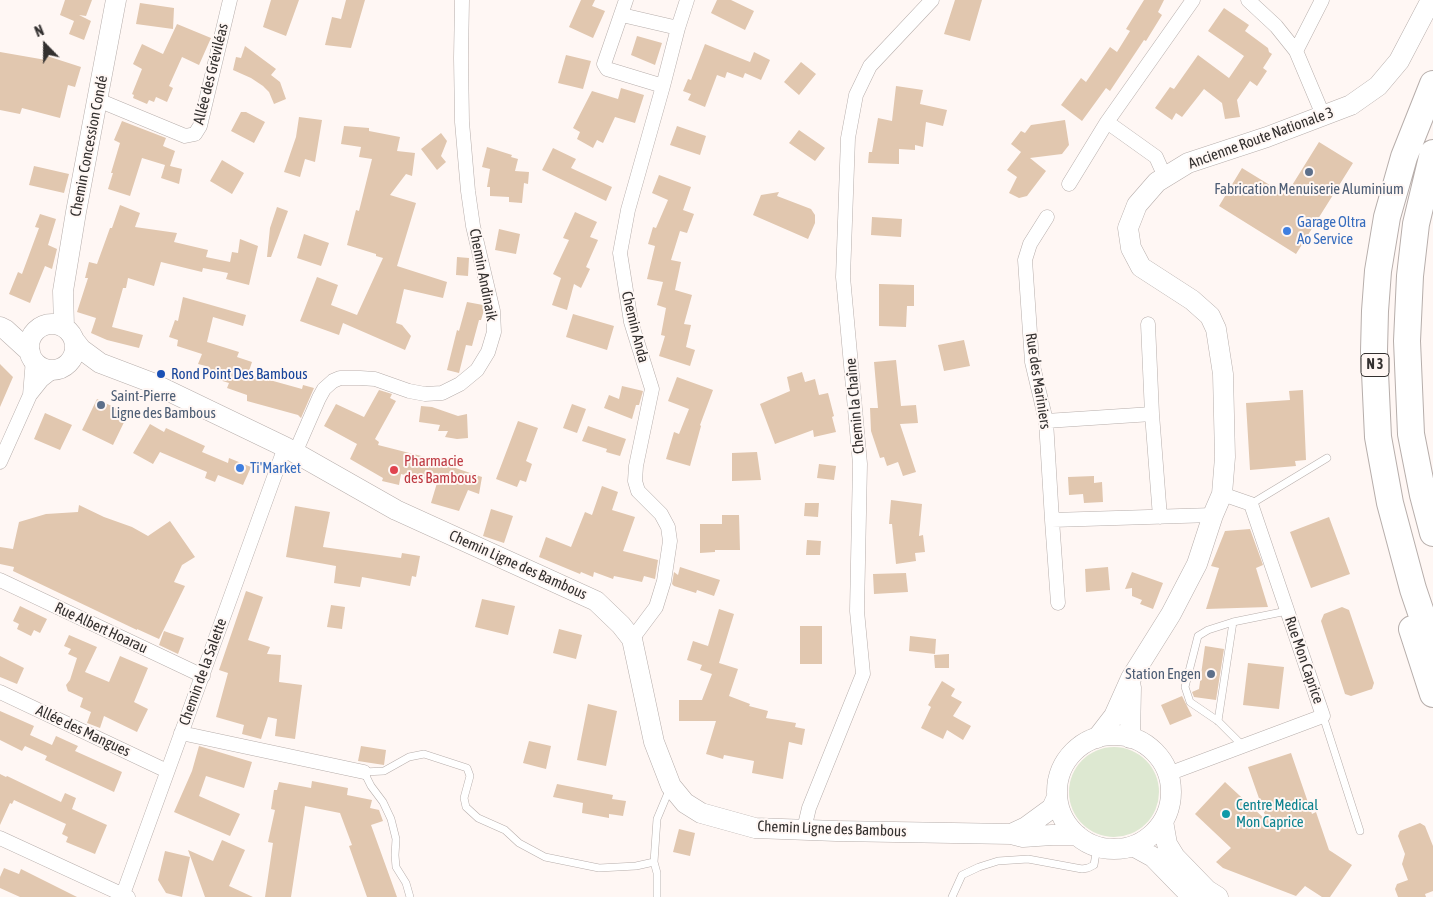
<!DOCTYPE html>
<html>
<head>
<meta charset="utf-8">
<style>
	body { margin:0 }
	#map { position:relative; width:1433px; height:897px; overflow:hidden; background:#fff7f4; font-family:"Asap Condensed",sans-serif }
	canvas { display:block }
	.north { position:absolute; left:20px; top:20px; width:50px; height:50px; -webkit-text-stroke:4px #fff7f4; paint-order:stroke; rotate:338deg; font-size:14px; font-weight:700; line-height:20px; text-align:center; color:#33302f }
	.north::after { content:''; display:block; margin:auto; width:18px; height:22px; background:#33302f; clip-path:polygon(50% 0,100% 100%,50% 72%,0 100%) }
</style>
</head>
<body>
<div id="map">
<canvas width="1433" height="897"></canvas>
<div class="north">N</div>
</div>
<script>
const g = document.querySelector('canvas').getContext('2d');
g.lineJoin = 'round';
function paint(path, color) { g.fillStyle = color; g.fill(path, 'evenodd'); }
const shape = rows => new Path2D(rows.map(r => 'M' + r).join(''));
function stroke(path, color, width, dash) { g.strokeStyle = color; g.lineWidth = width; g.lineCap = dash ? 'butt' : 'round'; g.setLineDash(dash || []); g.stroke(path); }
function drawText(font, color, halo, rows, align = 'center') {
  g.font = font + ' "Asap Condensed",sans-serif'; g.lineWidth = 4; g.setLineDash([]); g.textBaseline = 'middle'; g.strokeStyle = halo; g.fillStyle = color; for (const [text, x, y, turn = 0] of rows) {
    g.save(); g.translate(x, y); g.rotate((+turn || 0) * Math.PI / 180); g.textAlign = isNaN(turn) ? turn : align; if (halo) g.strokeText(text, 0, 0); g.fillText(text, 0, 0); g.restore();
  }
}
paint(shape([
	'1069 792a45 45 0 1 1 90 0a45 45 0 1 1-90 0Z'
]), '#dde8d1');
paint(shape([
	[65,0,92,0,86,16,79,15,91,21,84,40,69,34,74,21,60,15],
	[271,0,299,0,286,36,263,27],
	[346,0,365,0,351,48,325,45,332,17,341,19],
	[581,0,595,0,592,6,605,11,593,38,569,27],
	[717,0,731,0,754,11,745,30,711,13],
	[955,0,982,0,970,41,944,34],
	[1144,0,1164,0,1158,12,1162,15,1146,41,1144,40,1110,91,1106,88,1082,121,1061,105,1081,78,1086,82,1110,47,1117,52,1130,31,1126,29],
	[140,3,174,8,173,29,136,24],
	[1224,8,1249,25,1245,31,1268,48,1269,52,1272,54,1263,68,1267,71,1257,86,1250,81,1237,100,1240,117,1225,119,1222,103,1204,89,1182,117,1176,113,1172,120,1155,108,1170,87,1174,89,1198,55,1229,78,1244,56,1208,31],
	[177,24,211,38,199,65,182,57,169,86,173,88,167,102,156,97,154,102,149,100,147,104,133,98,134,95,132,94,142,69,133,64,142,44,163,54],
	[637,36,662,43,655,65,631,55],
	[705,44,750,62,754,52,770,60,761,80,745,73,743,78,727,72,725,78,717,75,705,107,688,100,691,94,683,91,688,79,691,80],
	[245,46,276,69,271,75,280,82,286,99,274,104,269,92,263,86,251,78,233,70,236,57,241,58],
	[0,52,46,60,47,56,81,67,75,87,68,85,60,118,22,108,20,114,0,110],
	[566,55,591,61,583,89,558,83],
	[801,62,816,74,799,95,784,82],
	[896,86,923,90,920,104,947,110,943,126,926,122,923,147,915,145,915,150,899,149,899,164,868,163,869,152,872,152,878,118,892,121],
	[621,88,644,95,635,123,615,117,603,143,597,140,593,148,577,139,580,132,573,128,592,91,618,99],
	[241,112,246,112,265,122,254,143,231,131],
	[299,117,322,120,315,162,305,159,300,177,284,172,296,137],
	[1065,120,1069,145,1062,154,1030,158,1046,171,1027,196,1019,198,1009,193,1017,177,1007,170,1021,152,1011,144,1021,131,1025,133,1031,125],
	[122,121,166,138,163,146,175,151,170,166,182,169,179,184,161,178,165,165,142,158,130,196,108,189,113,173,111,173,120,143,114,140],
	[344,126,369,128,369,131,400,137,397,151,415,153,412,176,406,174,390,195,416,203,397,266,447,282,443,298,404,289,396,323,402,325,411,336,405,350,343,323,339,335,300,321,317,277,338,285,331,305,357,315,383,258,376,256,376,254,347,245,356,210,359,211,372,159,359,157,361,147,341,144],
	[677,126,706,136,700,155,670,145],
	[799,130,825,148,815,161,789,143],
	[441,133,447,141,441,156,446,162,437,170,421,149],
	[1319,142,1353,163,1296,254,1219,206,1242,168,1286,195],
	[487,147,512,155,511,157,518,159,515,171,529,172,528,184,524,183,522,203,509,202,509,197,490,196,490,187,487,187,490,169,482,167],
	[553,148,576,159,571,168,612,187,606,201,542,170],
	[222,160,244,173,232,194,210,181],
	[34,166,69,174,64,193,29,185],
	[659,175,691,187,683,210,694,214,687,233,680,231,671,260,681,262,675,290,692,295,684,324,691,325,686,347,695,350,690,366,659,356,665,336,661,335,666,308,657,305,663,282,647,279,655,246,648,244,653,227,656,228,668,200,652,193],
	[779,192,777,196,811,209,815,215,815,223,808,239,753,215,761,195],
	[120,205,140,213,135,227,177,233,174,242,208,250,206,257,230,262,232,252,238,253,240,239,258,246,249,285,226,279,228,273,203,268,202,272,161,262,154,286,128,278,126,288,123,288,112,327,143,335,139,348,107,340,91,333,96,318,77,312,88,278,85,278,89,262,97,264,110,228,112,228],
	[277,207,288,211,271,257,267,257,270,228],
	[575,212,597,222,590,237,598,240,586,267,590,269,581,288,574,284,567,310,552,305,561,278,553,274,569,240,563,238],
	[40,214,56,219,48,245,57,249,52,269,45,266,30,303,9,294,18,272,22,274,39,228,35,227],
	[872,217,902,219,901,237,871,235],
	[499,229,520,234,516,254,495,250],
	[304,234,329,243,321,266,297,258],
	[457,257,469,258,468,276,456,275],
	[879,284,914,285,914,306,907,306,906,327,879,326],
	[183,297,246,315,243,326,213,317,207,342,239,352,237,357,252,362,248,374,302,389,303,385,314,388,301,418,298,415,247,401,247,395,227,388,229,383,203,375,206,366,198,364,202,354,177,346,178,340,169,337,175,320,178,321],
	[467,302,483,305,484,310,481,320,479,320,472,346,466,345,459,373,447,370,457,330,459,331],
	[573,314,614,326,607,350,566,337],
	[964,340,970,366,944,371,938,345],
	[896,360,901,406,916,405,918,423,900,424,916,472,903,476,898,462,887,466,884,457,880,458,871,431,870,408,878,408,874,362],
	[0,364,13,377,0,407],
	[802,372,805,382,815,379,819,395,828,393,834,416,832,417,836,432,814,437,813,430,775,444,760,404,790,391,787,377],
	[677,377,713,390,700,425,701,426,690,466,666,459,674,432,679,434,689,409,668,401],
	[622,386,643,391,639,405,636,405,632,419,604,408,609,395,619,399],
	[379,390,392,394,390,398,396,401,375,439,379,442,378,445,433,459,432,460,482,477,479,494,468,490,459,511,431,503,437,483,401,474,399,485,382,481,383,478,350,459,357,444,324,426,336,404,364,417],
	[1303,390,1306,460,1295,461,1296,466,1250,470,1246,403,1290,400,1289,391],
	[97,399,128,414,113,445,82,430],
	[572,404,586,409,577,433,563,428],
	[421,406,432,407,458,416,467,414,468,438,457,439,445,437,448,431,438,431,440,425,419,422],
	[45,413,72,425,60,450,34,439],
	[518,421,538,428,526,461,532,464,526,482,520,480,517,487,496,479],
	[150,424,164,432,166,428,205,446,202,452,228,463,229,458,251,467,243,485,218,475,215,482,205,478,207,472,160,452,153,464,133,453],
	[588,426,626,439,620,456,606,452,607,449,582,441],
	[757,452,761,480,732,481,732,453],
	[819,464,836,466,834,480,817,478],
	[1094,476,1094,483,1102,482,1103,502,1084,503,1083,494,1069,495,1068,477],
	[602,486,618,492,612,510,635,517,623,551,658,560,655,579,644,576,642,582,614,576,613,579,594,572,593,577,581,572,580,574,539,557,546,537,571,547,585,512,592,515],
	[891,500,922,504,919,536,923,535,925,552,915,553,916,561,896,564,892,524,889,524],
	[805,503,819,503,818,517,804,516],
	[79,505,104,517,132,527,148,536,170,521,195,557,182,565,174,582,185,586,159,639,137,629,137,630,13,571,14,567,0,564,0,547,13,549,19,522,46,514,78,512],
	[295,506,330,512,323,547,401,558,402,553,420,556,416,577,412,576,410,586,362,577,360,587,334,583,336,566,286,557],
	[491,509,513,516,504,543,483,536],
	[722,515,739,515,740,550,715,550,715,552,700,553,700,524,722,524],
	[1329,517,1350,574,1311,588,1290,532],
	[1250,529,1263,565,1256,568,1268,607,1206,609,1219,568,1211,566,1225,531],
	[807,540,821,541,820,555,806,555],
	[680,567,720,580,714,596,697,590,696,593,674,586,672,584,674,572,678,575],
	[1108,567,1110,590,1086,592,1085,569],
	[1132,572,1163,583,1153,609,1140,604,1142,600,1132,596,1132,588,1125,589],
	[906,573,908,592,874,594,873,574],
	[246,591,263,597,248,640,270,647,267,654,281,655,279,682,302,685,295,739,275,736,277,719,268,717,261,739,242,734,244,725,216,717,228,673,219,670],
	[482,599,515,606,508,635,475,627],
	[331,605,345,607,342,629,327,627],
	[20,606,47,619,40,633,34,630,31,636,17,629,19,624,13,621],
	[1342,607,1349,610,1374,683,1372,689,1351,696,1345,694,1321,621,1324,614],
	[719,609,734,614,719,663,738,669,729,696,750,704,749,706,768,711,766,718,796,723,795,727,805,729,802,745,789,742,783,779,752,773,754,761,724,755,723,759,706,754,716,721,679,721,679,700,702,700,712,674,700,670,702,665,687,660,693,641,708,646],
	[800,626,822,626,822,664,800,664],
	[559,629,582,635,576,659,553,653],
	[164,631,184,638,178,654,159,645],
	[69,635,97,647,85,672,109,682,120,656,148,668,134,702,148,709,137,732,104,716,100,728,87,723,91,712,80,707,83,698,68,691,66,685,70,680,77,658,68,654,71,649,64,646],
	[910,636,936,639,935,654,909,651],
	[1205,646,1224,649,1216,700,1194,697,1192,692,1199,689],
	[949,654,949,668,935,668,934,655],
	[0,656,24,668,17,684,0,677],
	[1248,663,1284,667,1279,709,1243,705],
	[942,681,955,689,951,696,962,702,953,716,971,726,963,740,947,730,943,739,921,728,931,707,928,705],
	[1182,696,1192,716,1170,725,1161,705],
	[588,704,617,711,606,766,577,760],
	[0,711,34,726,30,735,52,745,56,736,78,746,75,751,122,772,114,792,45,760,47,756,25,746,22,751,0,740],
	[529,741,551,746,546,769,523,763],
	[199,746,252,762,244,788,206,776,199,796,240,814,230,836,174,812,192,771],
	[361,746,386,750,384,765,358,761],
	[1291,753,1312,814,1316,812,1329,850,1352,865,1330,897,1322,897,1305,886,1296,896,1223,868,1216,862,1231,848,1195,814,1225,782,1267,821,1248,767],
	[0,774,6,777,7,776,61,802,65,793,76,798,72,809,107,825,95,854,66,842,68,837,62,834,66,824,14,800,12,804,10,803,0,825],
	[312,781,348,788,347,795,372,800,370,808,379,810,383,821,371,825,397,897,367,897,349,846,352,845,340,813,305,806,291,897,265,897,273,843,268,842,275,810,271,809,274,790,277,790,279,782,311,788],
	[557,784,613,795,612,799,626,801,623,816,609,814,609,818,582,813,583,803,553,797],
	[1420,823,1425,826,1433,846,1433,891,1425,894,1426,897,1398,897,1395,889,1397,884,1408,880,1402,864,1405,854,1398,836,1400,831],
	[679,829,695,833,690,856,673,852],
	[222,840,245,850,229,886,253,897,205,897,188,850,213,861],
	[165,851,190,857,182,897,166,893,158,880],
	[4,868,19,874,21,869,77,897,20,897,0,888,0,877]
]), '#e1c7af');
const lane = shape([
	[1251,504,1327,458],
	[1323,716,1360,831],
	[1218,721,1233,622],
	[1243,746,1218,721,1190,702,1185,687,1198,636,1208,630,1233,622,1287,611],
	[654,862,657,873,657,897],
	[410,897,406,883,396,867,395,855,396,839,391,819,383,802,371,786,364,772,384,771,409,757,424,754,467,768,470,776,464,798,466,807,478,818,505,830,519,843,545,857,599,868,636,866,654,862,657,819,670,788],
	[952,897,962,875,979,867,998,861,1028,859,1082,869,1088,868,1094,865,1097,847]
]);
const street = shape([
	[626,0,604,64,607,69,663,86],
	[1248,0,1276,26,1296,51,1323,115],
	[622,15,678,28],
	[1296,51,1322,0],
	[98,100,185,136,195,134,200,126,230,0],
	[1107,122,1156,157,1165,177],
	[1069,184,1107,122,1193,0],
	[1047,217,1030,244,1025,260,1032,362,1046,421,1052,520,1213,515],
	[1148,324,1152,414,1160,517],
	[30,395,33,359],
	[1046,421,1152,414],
	[295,453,319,398,324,389,333,381,340,378,360,378,375,379,409,391,425,394,442,393,460,384,477,370,488,352,494,332,493,311,473,226,468,191,462,122,461,58,462,0],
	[0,462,30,395,42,380,56,369],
	[1052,520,1058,603],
	[0,580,203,676],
	[632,639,656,607,664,581,670,541,668,527,661,514,638,491,635,481,636,466,652,389,631,322,620,253,628,210,663,86,678,28,687,0],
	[0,692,167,771],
	[181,733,364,772],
	[1168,774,1323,716,1251,504,1222,494],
	[804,829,809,808,863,674,857,611,860,464,843,277,848,138,856,95,870,66,932,0],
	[0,838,128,897],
	[122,897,285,447]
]);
const secondary = shape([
	'29 347a23 23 0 1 1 46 0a23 23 0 1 1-46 0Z',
	[0,327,6,330,30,352],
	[64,327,63,291,76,212,116,0],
	[74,340,81,349,100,363,150,382,285,447,396,510,596,601,621,625,632,639,654,742,671,786,685,803,701,813,755,828,836,831,1011,834,1023,837,1052,835,1077,835],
	'1057 792a57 57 0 1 1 114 0a57 57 0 1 1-114 0Z',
	[1097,738,1114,716,1131,678,1171,614,1197,564,1213,515,1222,494,1225,457,1223,374,1216,329,1210,316,1192,300,1141,267,1131,248,1128,228,1137,205,1157,182,1188,163,1267,137,1351,105,1378,86,1399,61,1431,0],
	[1130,738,1131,687],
	[1163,821,1167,844,1175,857,1207,890,1218,897],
	[1011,834,1026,827,1052,808,1057,797],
	[1133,846,1153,857,1192,897]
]);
const highway = shape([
	[1433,84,1404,157,1387,217,1378,271,1375,311,1374,351,1378,437,1390,503,1413,589,1433,648],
	[1433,153,1416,224,1410,276,1407,341,1411,434,1423,495,1433,533],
	[1412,629,1433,694]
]);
stroke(lane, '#b7aeab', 8);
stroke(street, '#b7aeab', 15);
stroke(secondary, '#b7aeab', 21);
stroke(highway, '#b7aeab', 28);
stroke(lane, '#fff', 7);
stroke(street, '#fff', 14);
stroke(secondary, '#fff', 20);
stroke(highway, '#fff', 26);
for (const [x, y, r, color] of [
	[1309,172,5,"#5c6f8a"],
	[1287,231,5,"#3f7fe0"],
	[161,374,5,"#1a4fb4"],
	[101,405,5,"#5c6f8a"],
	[240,468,5,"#3f7fe0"],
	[394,470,5,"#e0444e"],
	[1211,674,5,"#5c6f8a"],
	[1226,814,5,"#0f9aa8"]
]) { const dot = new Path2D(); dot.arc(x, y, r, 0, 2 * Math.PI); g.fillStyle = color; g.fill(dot); stroke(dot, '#fff7f4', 2); }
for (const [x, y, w] of [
	[1375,365,28]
]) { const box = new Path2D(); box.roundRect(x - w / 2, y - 11.5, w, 23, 4); g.fillStyle = '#fff7f4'; g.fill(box); stroke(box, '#33302f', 1); }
drawText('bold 14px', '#33302f', null, [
	["N 3",1375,365]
]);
drawText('15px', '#33302f', '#fff7f4', [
	["Allée des Gréviléas",211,74,-76],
	["Ancienne Route Nationale 3",1261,138,-20],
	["Chemin Concession Condé",89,146,-79],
	["Chemin Andinaik",483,275,79],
	["Chemin Anda",635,327,76],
	["Rue des Mariniers",1038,381,81],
	["Chemin la Chaîne",855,406,-95],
	["Chemin Ligne des Bambous",518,565,24],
	["Rue Albert Hoarau",101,628,25],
	["Rue Mon Caprice",1304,660,71],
	["Chemin de la Salette",203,672,-70],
	["Allée des Mangues",83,731,25],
	["Chemin Ligne des Bambous",832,829,2]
]);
drawText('15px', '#4e5e75', '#fff7f4', [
	["Fabrication Menuiserie Aluminium",1309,189],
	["Saint-Pierre",111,396,"left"],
	["Ligne des Bambous",111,413,"left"],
	["Station Engen",1201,674,"right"]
]);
drawText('15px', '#366cbe', '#fff7f4', [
	["Garage Oltra",1297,222],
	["Ao Service",1297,239],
	["Ti'Market",250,468]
], 'left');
drawText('15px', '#164399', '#fff7f4', [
	["Rond Point Des Bambous",171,374]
], 'left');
drawText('15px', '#be3a42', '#fff7f4', [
	["Pharmacie",404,461],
	["des Bambous",404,478]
], 'left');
drawText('15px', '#0d838f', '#fff7f4', [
	["Centre Medical",1236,805],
	["Mon Caprice",1236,822]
], 'left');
</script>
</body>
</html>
